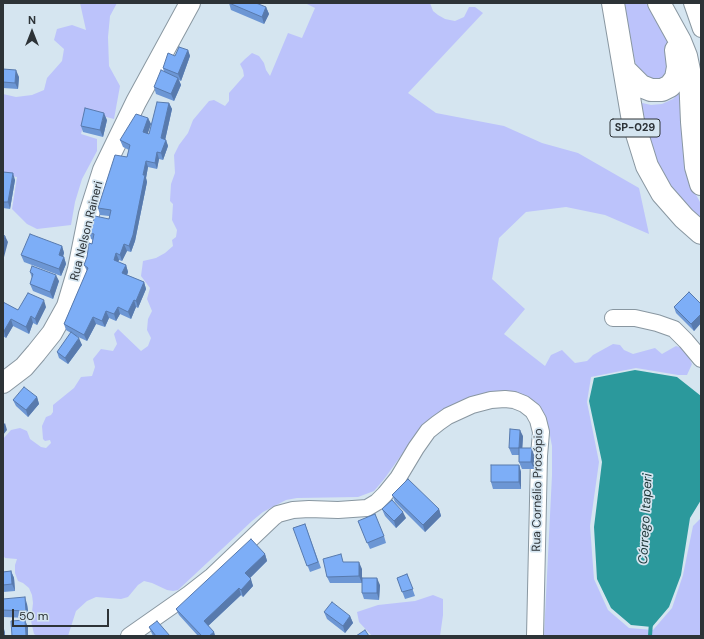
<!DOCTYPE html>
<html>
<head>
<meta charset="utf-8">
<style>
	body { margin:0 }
	#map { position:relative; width:704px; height:639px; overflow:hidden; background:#d5e5f0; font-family:"DM Sans",sans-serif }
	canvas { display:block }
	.frame { position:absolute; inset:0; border:4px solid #2d3337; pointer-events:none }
	.north { position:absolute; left:12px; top:12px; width:40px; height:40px; -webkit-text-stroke:3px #d5e5f0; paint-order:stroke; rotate:0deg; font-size:11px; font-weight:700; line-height:16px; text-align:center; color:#2d3337 }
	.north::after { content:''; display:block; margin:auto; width:14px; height:18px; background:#2d3337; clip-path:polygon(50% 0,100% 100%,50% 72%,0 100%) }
	.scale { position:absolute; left:12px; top:609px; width:97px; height:18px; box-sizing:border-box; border:2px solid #2d3337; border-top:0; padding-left:5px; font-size:12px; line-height:14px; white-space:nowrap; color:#2d3337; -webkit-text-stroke:3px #d5e5f0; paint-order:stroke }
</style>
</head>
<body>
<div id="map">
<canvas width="704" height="639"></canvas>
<div class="frame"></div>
<div class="north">N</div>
<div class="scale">50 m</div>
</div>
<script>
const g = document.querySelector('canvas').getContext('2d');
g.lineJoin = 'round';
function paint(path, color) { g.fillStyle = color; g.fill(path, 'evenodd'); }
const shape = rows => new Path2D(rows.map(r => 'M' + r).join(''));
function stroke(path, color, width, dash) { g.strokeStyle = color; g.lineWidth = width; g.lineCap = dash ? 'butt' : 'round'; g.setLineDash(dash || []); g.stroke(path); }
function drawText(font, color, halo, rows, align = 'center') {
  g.font = font + ' "DM Sans",sans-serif'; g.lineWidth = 3.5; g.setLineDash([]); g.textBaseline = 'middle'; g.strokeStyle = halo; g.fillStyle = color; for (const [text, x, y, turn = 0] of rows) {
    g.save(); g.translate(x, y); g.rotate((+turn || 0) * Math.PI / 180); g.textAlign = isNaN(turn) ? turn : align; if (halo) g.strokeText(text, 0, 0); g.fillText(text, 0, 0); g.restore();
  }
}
paint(shape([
	[80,3,117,3,110,16,108,37,109,66,120,86,114,119,87,112,81,134,97,139,97,151,82,179,75,202,71,225,37,229,27,224,12,209,17,177,3,175,3,94,16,97,32,95,44,90,47,78,62,61,64,49,54,40,57,29,72,25,86,30],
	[305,3,430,3,433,11,438,15,445,19,455,21,464,17,469,7,475,7,483,13,408,93,436,113,504,126,542,143,578,153,639,188,649,234,605,215,566,207,526,212,499,238,492,279,525,309,504,334,545,366,551,355,562,350,575,363,587,361,593,355,613,344,620,345,624,350,633,354,655,348,662,354,676,346,685,349,692,364,687,375,678,375,636,368,591,377,587,402,599,462,590,526,594,579,608,610,629,628,653,630,672,608,683,575,693,526,701,518,701,636,544,636,552,475,552,446,548,425,544,413,536,402,522,395,505,393,412,440,385,478,374,491,358,497,297,498,286,500,263,512,252,521,178,590,173,591,167,590,152,583,144,581,138,585,128,597,121,599,96,597,87,601,76,611,68,636,37,636,34,634,31,621,33,603,32,595,29,588,23,583,18,581,15,573,15,565,17,559,5,558,3,555,3,439,11,430,20,428,27,431,30,439,41,447,46,448,51,443,50,440,45,441,43,439,42,426,46,417,51,415,53,412,53,405,74,388,81,377,92,376,95,367,93,359,101,349,113,351,117,344,114,334,118,329,141,351,148,346,151,338,147,330,148,319,152,311,147,299,150,288,141,276,143,261,156,258,165,253,173,246,172,240,176,237,177,230,172,220,173,204,170,201,171,184,175,173,174,155,179,145,188,133,193,120,209,101,214,100,225,106,229,101,229,93,244,76,243,70,240,64,245,59,252,53,259,56,264,63,266,70,270,76,288,33,302,38,315,8],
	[623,3,646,3,667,37,671,53,666,79,649,82,636,66],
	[682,89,690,183,701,204,701,222,662,182,638,102,651,105,662,104,673,99],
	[433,595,443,599,443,615,440,636,372,636,359,622,357,612,378,605,415,601]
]), '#bcc3fb');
paint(shape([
	[635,370,677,377,701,396,701,500,690,518,681,575,669,607,652,627,631,625,611,608,597,579,594,527,602,462,589,401,594,378]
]), '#2b999c');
stroke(shape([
	[650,636,651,622]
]), '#2b999c', 4);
const minor = shape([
	[692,3,701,29],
	[613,318,635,318,657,323,674,329,686,341,701,359],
	[129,636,189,594,212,576,274,517,278,514,293,510,309,509,338,510,367,508,377,502,385,494,398,478,416,448,428,431,438,423,448,416,472,405,491,400,505,399,514,400,524,404,533,411,538,420,541,432,539,456,535,636]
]);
const major = shape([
	[3,383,24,367,36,353,52,333,67,306,78,269,89,214,103,170,136,102,190,3]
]);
const highway = shape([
	[613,3,633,121,647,166,662,193,684,218,701,233],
	[659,3,680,41,686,56,690,75,692,122,696,167,701,184],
	[626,71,641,86,651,90,662,90,670,86,676,78,678,67,676,50]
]);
stroke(minor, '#8997a1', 18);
stroke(major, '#8997a1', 22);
stroke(highway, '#8997a1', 24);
stroke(minor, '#fff', 16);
stroke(major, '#fff', 20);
stroke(highway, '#fff', 22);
paint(shape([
	[229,3,266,7,269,14,264,24,231,10],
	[188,50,190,56,181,81,179,80,181,85,174,101,156,94,154,87,164,72,163,68,175,56],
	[3,69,19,77,18,89,3,88],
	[169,103,172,109,165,140,166,140,168,146,163,160,159,159,157,169,148,167,146,178,147,182,135,241,131,252,127,251,122,261,119,260,118,262,126,265,128,272,127,275,144,282,146,289,138,308,136,307,131,319,120,314,116,321,109,318,105,327,96,324,87,341,76,336,82,345,68,364,59,358,57,352,71,333,66,330,64,324,87,271,84,265,93,240,91,239,89,233,109,219,109,216,100,215,98,208,127,157,129,150,123,147,120,140,148,118,151,124,147,134,149,134],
	[107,120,103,137,83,132,81,126],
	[3,172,15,180,10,209,3,208],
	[62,246,64,253,63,257,64,257,66,264,61,276,24,262,21,255],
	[30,272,59,281,53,299,33,291,30,284,32,278],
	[3,302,18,310,46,307,37,325,33,323,29,334,13,326,6,338,3,336],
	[701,304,701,323,694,331,676,313,674,307],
	[37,397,39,404,28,417,16,406,13,400],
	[523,436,522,448,534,455,534,469,522,469,519,462,519,455,512,455,509,448],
	[519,465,521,472,521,489,493,489,491,482],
	[392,495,439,509,441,516,425,532,395,502],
	[382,509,406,518,396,528,385,516],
	[358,521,384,536,386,543,370,549],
	[305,524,321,568,310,572,293,528],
	[265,554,267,561,250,578,253,586,243,597,241,595,208,626,214,632,215,636,198,636,179,615,176,609],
	[344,562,362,569,362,583,330,583,327,577],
	[11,571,14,578,15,591,3,592,3,572],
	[407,574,415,596,405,599,397,578],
	[380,585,379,600,364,599,362,593],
	[3,599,27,604,29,618,3,617],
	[324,612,350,616,353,623,345,633,327,619],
	[149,627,170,636,153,636,152,634]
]), '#6c96d4');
paint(shape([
	[266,7,269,14,264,24,262,17],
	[188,50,190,56,181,81,178,74],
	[16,70,19,77,18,89,15,83],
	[178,78,181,85,174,101,171,94],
	[169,103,172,109,164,145,161,138],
	[104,113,107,120,103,137,100,130],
	[148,118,151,124,146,139,143,132],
	[166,140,168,146,163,160,161,153],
	[157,152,159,159,157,169,155,163],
	[146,161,148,167,146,178,147,182,135,241,131,252,129,246],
	[13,173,15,180,10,209,8,202],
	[5,236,8,242,3,261,3,245],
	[124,244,127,251,122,261,120,255],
	[62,246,64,253,61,262,59,255],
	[116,253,119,260,116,267,114,260],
	[64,257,66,264,61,276,59,269],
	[126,265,128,272,125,280,122,273],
	[56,275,59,281,53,299,50,292],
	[144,282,146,289,138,308,136,301],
	[44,300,46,307,37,325,35,319],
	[134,300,136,307,131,319,128,312],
	[118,307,120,314,116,321,114,314],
	[106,311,109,318,105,327,102,321],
	[701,314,701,323,694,331,691,324],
	[31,316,33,323,29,334,26,327],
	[93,317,96,324,87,341,84,335],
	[11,319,13,326,6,338,4,331],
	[79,338,82,345,68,364,65,358],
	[37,397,39,404,28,417,26,410],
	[5,423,7,430,3,435,3,425],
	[520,430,523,436,522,455,519,448],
	[532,448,534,455,534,469,531,462],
	[519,465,521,472,521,489,519,482],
	[439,509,441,516,425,532,423,525],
	[403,512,406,518,396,528,394,521],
	[265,554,267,561,248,580,245,573],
	[359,562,362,569,362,583,359,576],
	[11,571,14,578,15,591,12,584],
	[377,578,380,585,379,600,377,593],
	[251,579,253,586,243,597,241,590],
	[239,588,241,595,206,628,204,621],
	[25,597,27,604,29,618,26,611],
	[350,616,353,623,345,633,343,626],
	[25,620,28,627,28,636,26,636],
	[3,626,5,632,5,636,3,636],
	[214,632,215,636,209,636]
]), '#587aad');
const building = shape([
	[229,3,256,3,266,7,262,17,229,3],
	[179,47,188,50,178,74,163,68,168,53,175,56,179,47],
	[3,69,16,70,15,83,3,82,3,69],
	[161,70,178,78,171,94,154,87,161,70],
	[157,102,169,103,161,138,166,140,161,153,157,152,155,163,146,161,143,175,145,175,133,235,129,246,124,244,120,255,116,253,114,260,126,265,122,273,144,282,136,301,134,300,128,312,118,307,114,314,106,311,102,321,93,317,84,335,64,324,88,268,84,265,87,257,89,243,92,244,94,234,89,233,95,216,109,219,111,210,98,208,115,155,127,157,130,145,120,140,136,114,148,118,143,132,149,134,157,102],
	[85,108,104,113,100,130,81,126,85,108],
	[3,172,13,173,8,202,3,202,3,172],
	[30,234,62,246,59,255,64,257,59,269,21,255,30,234],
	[3,235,5,236,3,245,3,235],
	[32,266,56,275,50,292,30,284,33,274,30,272,32,266],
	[689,292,701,304,701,314,691,324,674,307,689,292],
	[28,293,44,300,35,319,31,316,26,327,11,319,4,331,3,331,3,302,18,310,28,293],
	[71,332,79,338,65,358,57,352,71,332],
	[24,387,37,397,26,410,13,400,24,387],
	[510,429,520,430,519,448,509,448,510,429],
	[519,448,532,448,531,462,519,462,519,448],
	[491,465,519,465,519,482,491,482,491,465],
	[408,479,439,509,423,525,392,495,408,479],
	[392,500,403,512,394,521,382,509,392,500],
	[375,514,384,536,367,543,358,521,375,514],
	[305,524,318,562,307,566,293,528,305,524],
	[251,539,265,554,245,573,251,579,241,590,239,588,204,621,214,632,209,636,202,636,176,609,251,539],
	[341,554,343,562,359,562,359,576,327,577,323,559,341,554],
	[11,571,12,584,3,585,3,572,11,571],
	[407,574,413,589,402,592,397,578,407,574],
	[362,578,377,578,377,593,362,593,362,578],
	[25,597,26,611,3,610,3,599,25,597],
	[332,602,350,616,343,626,324,612,332,602],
	[25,620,26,636,12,636,11,621,25,620],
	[157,621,170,636,156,636,149,627,157,621],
	[365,630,369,636,356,636,365,630]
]);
paint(building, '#7daef7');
stroke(building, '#587aad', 1);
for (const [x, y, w] of [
	[635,128,50]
]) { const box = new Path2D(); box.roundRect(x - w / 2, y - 9, w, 18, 3); g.fillStyle = '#d5e5f0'; g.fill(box); stroke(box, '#2d3337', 1); }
drawText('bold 11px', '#2d3337', null, [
	["SP-029",635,128]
]);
drawText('12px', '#2d3337', '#d5e5f0', [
	["Rua Nelson Raineri",87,231,-76],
	["Rua Cornélio Procópio",538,490,-89]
]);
drawText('italic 13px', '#1f3738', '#d5e5f0', [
	["Córrego Itaperi",646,519,-87]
]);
</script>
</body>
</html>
